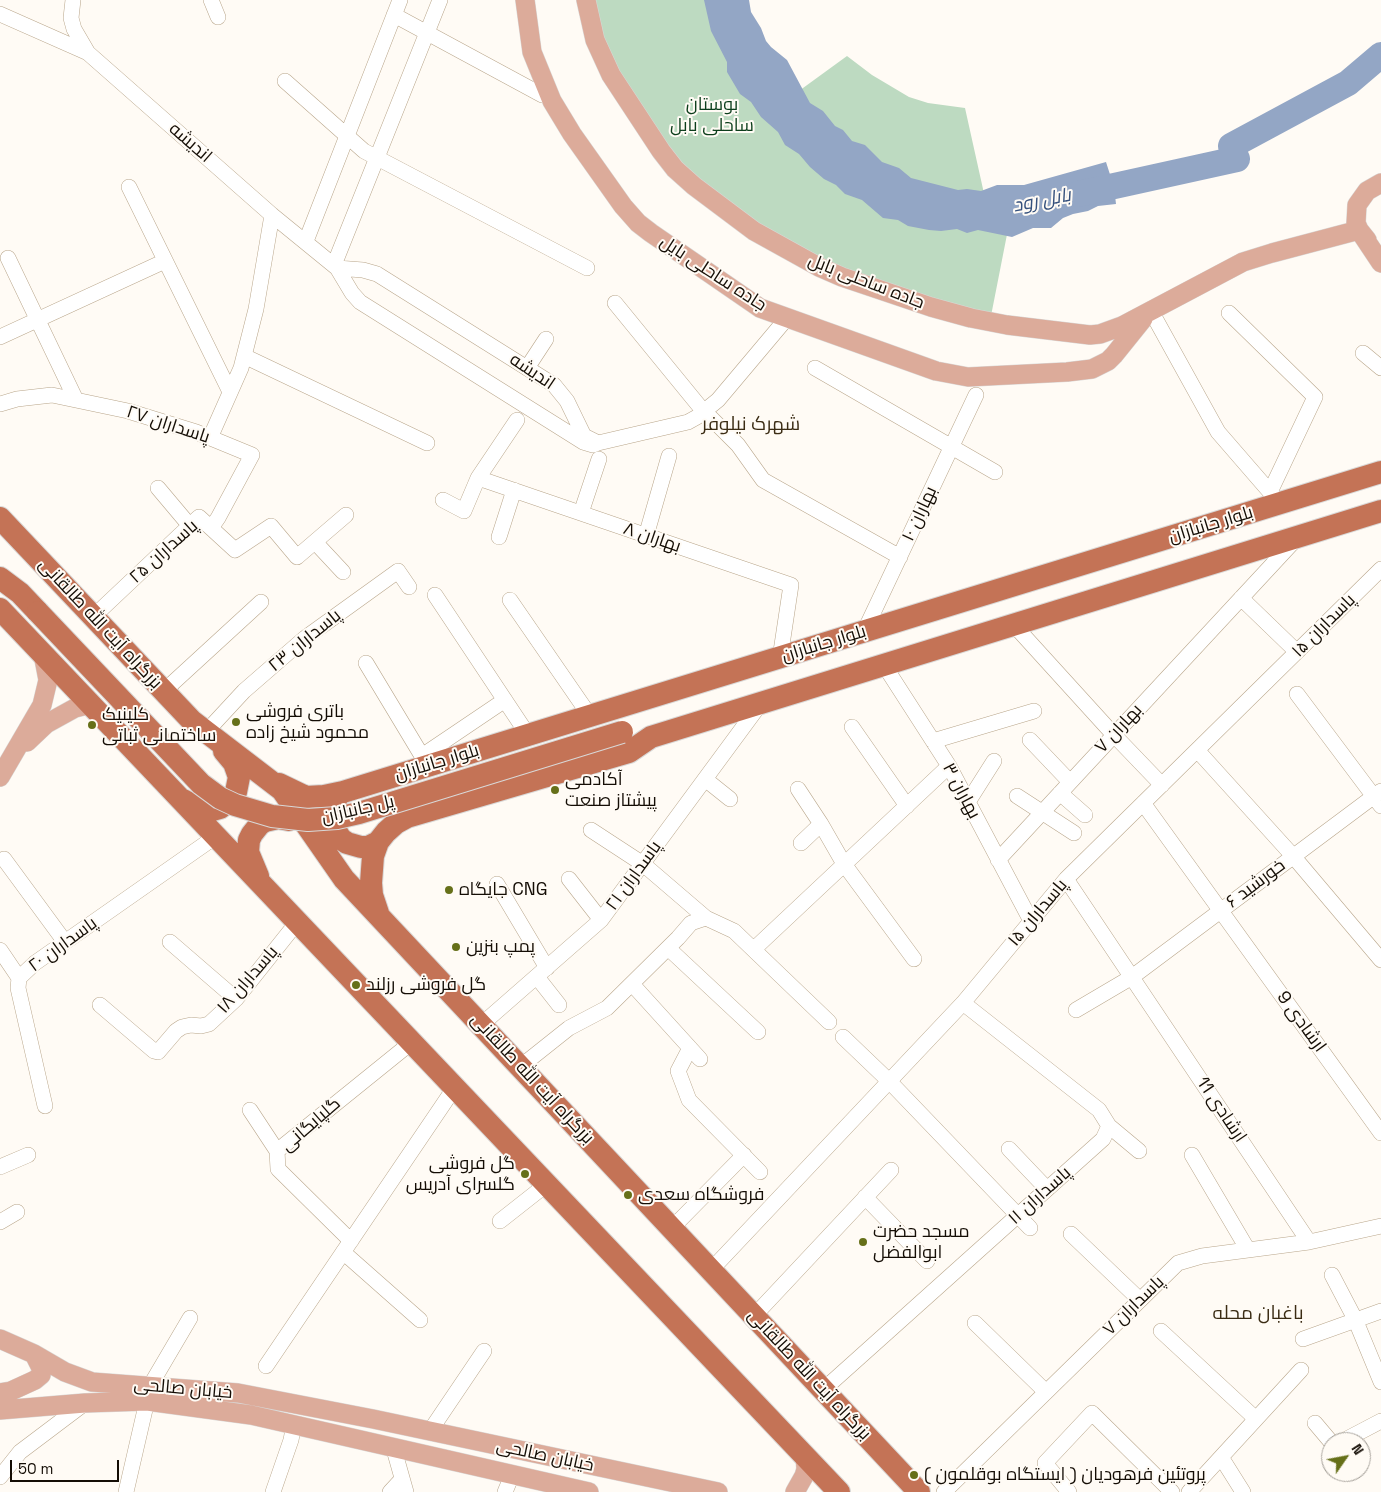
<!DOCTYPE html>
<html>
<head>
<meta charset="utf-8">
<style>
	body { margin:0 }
	#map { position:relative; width:1381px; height:1492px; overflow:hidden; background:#fffbf5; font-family:"Space Grotesk",sans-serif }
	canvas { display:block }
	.north { position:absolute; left:1321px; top:1432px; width:50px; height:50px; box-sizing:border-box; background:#fffbf5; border:1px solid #a19c95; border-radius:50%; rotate:57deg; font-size:14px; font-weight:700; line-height:20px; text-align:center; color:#140d05 }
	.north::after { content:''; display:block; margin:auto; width:18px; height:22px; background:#667019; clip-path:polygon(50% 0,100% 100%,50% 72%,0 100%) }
	.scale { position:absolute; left:10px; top:1460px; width:109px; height:22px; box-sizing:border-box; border:2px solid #140d05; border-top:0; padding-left:6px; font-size:15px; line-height:18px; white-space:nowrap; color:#140d05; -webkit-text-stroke:4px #fffbf5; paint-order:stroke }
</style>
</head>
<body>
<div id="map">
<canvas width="1381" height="1492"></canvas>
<div class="north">N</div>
<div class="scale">50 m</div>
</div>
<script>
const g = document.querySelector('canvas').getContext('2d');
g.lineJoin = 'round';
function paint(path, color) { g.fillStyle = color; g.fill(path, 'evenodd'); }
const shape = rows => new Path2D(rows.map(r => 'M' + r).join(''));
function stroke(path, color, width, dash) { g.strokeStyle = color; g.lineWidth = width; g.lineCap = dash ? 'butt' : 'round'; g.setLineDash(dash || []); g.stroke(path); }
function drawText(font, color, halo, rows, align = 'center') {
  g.font = font + ' "Space Grotesk",Cairo,sans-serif'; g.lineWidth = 4; g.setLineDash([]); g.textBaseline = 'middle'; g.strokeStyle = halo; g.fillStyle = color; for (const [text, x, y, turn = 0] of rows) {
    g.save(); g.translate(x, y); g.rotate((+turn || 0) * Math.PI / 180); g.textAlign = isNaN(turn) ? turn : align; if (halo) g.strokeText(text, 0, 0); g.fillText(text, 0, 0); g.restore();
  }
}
paint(shape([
	[586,0,721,0,781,104,847,56,872,75,909,97,928,103,965,108,987,207,1012,209,990,321,931,307,754,231,646,130]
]), '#bddac1');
paint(shape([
	[704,0,749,0,751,12,761,28,766,41,771,47,787,60,810,103,823,111,835,126,843,130,852,141,865,145,882,162,899,168,911,178,958,190,967,189,981,191,997,185,1024,185,1106,162,1114,187,1116,204,1098,206,1088,211,1073,214,1063,218,1051,228,1033,228,1012,237,978,230,967,233,957,229,941,231,929,230,908,226,898,220,883,218,862,200,845,194,836,185,824,179,810,167,799,154,785,145,778,132,761,117,751,102,740,94,727,72,727,62,711,31]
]), '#93a6c5');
stroke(shape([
	[1078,194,1237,159,1231,146,1348,83,1381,55]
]), '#93a6c5', 26);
const minor = shape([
	[73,0,71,18,74,29,88,53,272,215,337,268],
	[211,0,218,17],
	[0,14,88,53],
	[394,15,542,95],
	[285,81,364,151,587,268],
	[129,187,230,392],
	[306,241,400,0],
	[8,258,76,400],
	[334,265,440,0],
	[337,268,363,270,377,274,554,385,567,401,584,436,598,443,593,445,583,442,360,302,352,293,337,268],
	[615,303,700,407,738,445,763,480,900,557],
	[1151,311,1218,432,1270,492,1278,504],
	[1229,313,1315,397,1270,492],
	[0,337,165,261],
	[1363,353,1381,368],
	[244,356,427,443],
	[527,368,546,339],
	[815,368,995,472],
	[0,404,17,399,52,395,128,411,196,432,252,455,218,518,211,528],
	[210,438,241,368,256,309,272,215],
	[598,443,688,422,697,417,718,400,787,318],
	[478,478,517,420],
	[158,488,190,526],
	[443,500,464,511,478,478,791,585,780,658],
	[581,513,599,459],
	[646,536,669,456],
	[499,537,514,490],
	[315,542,343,572],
	[435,595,528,735],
	[1241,598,1297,652],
	[510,600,590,716],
	[93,617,199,517,235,550,271,526,297,557,346,515],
	[1014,625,1114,735,1162,785],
	[864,632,976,395],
	[366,663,428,766],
	[884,665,949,766,1031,921],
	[164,691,261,602],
	[1297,694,1381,806],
	[852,727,907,806],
	[206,732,244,691,305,638,398,571,409,587],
	[1030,740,1070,782],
	[933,741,1034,711],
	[1197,750,1293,856,1381,960],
	[422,756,505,700],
	[705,779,730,799],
	[798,789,821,824],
	[1060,793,1085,815],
	[1017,796,1074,833],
	[968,802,994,761],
	[1143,803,1381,1133],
	[591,830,643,864,706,918],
	[801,843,821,824,844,864,914,959],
	[4,859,65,942],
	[998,860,1296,539],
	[569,879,601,920],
	[1066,879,1309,1242],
	[497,884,547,968],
	[170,942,236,999],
	[668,948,758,1032],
	[754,949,949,766],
	[0,950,19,978],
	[537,977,559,1005],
	[632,984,700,1059],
	[100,1005,154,1051,158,1052,176,1031,182,1027,191,1025,201,1026,209,1024,236,999,291,930,300,924],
	[1076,1010,1132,977,1381,791],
	[481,1025,601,920,761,703],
	[843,1037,889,1081,1030,1228],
	[690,1048,678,1071,689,1100,760,1172],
	[520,1067,569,1028,607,1008,678,938,691,923,706,918,734,931,829,1022],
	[45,1106,18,988,19,978,35,963,215,837],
	[250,1110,277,1151],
	[1109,1126,1139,1151],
	[1009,1149,1047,1189],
	[1192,1155,1248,1250],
	[0,1167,28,1155],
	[865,1197,927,1261],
	[500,1221,547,1184],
	[0,1222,17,1212],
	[672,1228,744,1155],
	[1071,1234,1140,1300],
	[351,1241,278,1169,277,1151,412,1042],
	[343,1252,420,1320],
	[711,1270,963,1003,1066,879,1381,569],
	[1332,1275,1355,1319,1381,1382],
	[754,1316,891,1170],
	[975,1323,1046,1392],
	[1161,1331,1256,1419],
	[1303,1339,1381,1311],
	[266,1366,455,1087],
	[150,1386,190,1318],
	[823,1390,1103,1139,1109,1126,1099,1110,963,1003],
	[1315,1423,1331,1442],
	[430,1431,484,1351],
	[1341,1442,1381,1421],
	[393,1446,406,1492],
	[1221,1457,1243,1492],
	[0,1477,20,1452,85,1403],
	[126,1492,147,1401],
	[273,1492,291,1440,294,1424],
	[390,1492,402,1479],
	[505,1492,512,1475],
	[944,1492,1178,1263,1202,1256,1309,1242,1381,1226],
	[1069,1492,1045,1463,1092,1413,1172,1492],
	[1189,1492,1301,1370]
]);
const major = shape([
	[525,0,532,52,552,101,572,134,623,206,638,223,651,233,760,308,936,371,968,377,1067,372,1092,369,1108,361,1114,355,1143,319],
	[586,0,595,40,611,75,661,151,675,169,694,186,754,231,819,267,842,277,931,307,971,318,1007,325,1090,335,1100,334,1122,326,1243,262,1272,253,1359,230,1381,263],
	[1367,240,1359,230,1356,223,1357,205,1367,191,1381,183],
	[27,742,46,724,75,708,91,704],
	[0,777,42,705,48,680,43,654],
	[0,1339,34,1354,65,1372,92,1382,238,1393,373,1419,718,1492],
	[0,1393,11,1391,35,1380,41,1375,41,1368,34,1354],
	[0,1410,85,1403,147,1401,251,1415,589,1492],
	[795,1492,804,1476,806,1469,805,1456]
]);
const highway = shape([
	[0,518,192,721,282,790,344,879,919,1492],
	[0,578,20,593,38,612],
	[0,609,839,1492],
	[279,784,306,797,324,796,343,792,1381,472],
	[183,800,198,808,213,810,220,808,232,798,236,792,239,777,234,763,224,751],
	[336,801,332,811,331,819,333,826,341,839,347,843,361,847,368,847,378,842],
	[258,876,248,852,249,840,252,834,260,824,265,821,278,818,289,820],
	[378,913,372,895,371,883,373,856,378,842,386,832,396,823,407,817,629,752,651,737,1381,511]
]);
stroke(minor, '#b9a68b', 16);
stroke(major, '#d9d8d7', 20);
stroke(highway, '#d9d8d7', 24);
stroke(minor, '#fff', 15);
stroke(major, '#dcab9a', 19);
stroke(highway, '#c47356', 22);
const highwayBridge = shape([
	[38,612,201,784,220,798,235,805,272,816,308,820,337,818,359,813,622,732]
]);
stroke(highwayBridge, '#d9d8d7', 24, []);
stroke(highwayBridge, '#c47356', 22);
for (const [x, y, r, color] of [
	[236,722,5,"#667019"],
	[92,725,5,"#667019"],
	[555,790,5,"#667019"],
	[449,890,5,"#667019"],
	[456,947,5,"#667019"],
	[356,985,5,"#667019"],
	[525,1174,5,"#667019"],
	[628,1195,5,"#667019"],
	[863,1242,5,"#667019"],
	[914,1475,5,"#667019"]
]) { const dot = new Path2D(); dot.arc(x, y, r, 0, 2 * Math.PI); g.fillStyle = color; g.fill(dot); stroke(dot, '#fffbf5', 2); }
drawText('18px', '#0c3e1b', '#fffbf5', [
	["بوستان",712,105],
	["ساحلی بابل",712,126]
]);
drawText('18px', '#140d05', '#fffbf5', [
	["اندیشه",190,143,41],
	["جاده ساحلی بایل",713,274,33],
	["جاده ساحلی بابل",866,282,21],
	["اندیشه",532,372,34],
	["پاسداران ۲۷",168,425,18],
	["بهاران ۱۰",920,514,-65],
	["بلوار جانبازان",1211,525,-17],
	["بهاران ۸",652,538,19],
	["پاسداران ۲۵",164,552,-42],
	["بزرگراه آیت الله طالقانی",100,624,47],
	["پاسداران ۱۵",1324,626,-45],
	["پاسداران ۲۳",305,641,-39],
	["بلوار جانبازان",824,644,-17],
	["بهاران ۷",1119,729,-47],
	["بلوار جانبازان",437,763,-17],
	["بهاران ۳",961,791,62],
	["پل جانبازان",358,810,-13],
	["پاسداران ۲۱",634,876,-54],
	["خورشید ۶",1256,884,-37],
	["پاسداران ۱۵",1038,913,-50],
	["پاسداران ۲۰",63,945,-36],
	["پاسداران ۱۸",248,980,-49],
	["ارشادی 9",1301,1022,54],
	["بزرگراه آیت الله طالقانی",532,1079,47],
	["ارشادی 11",1221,1110,56],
	["گلپایگانی",311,1125,-41],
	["پاسداران ١١",1040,1196,-42],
	["پاسداران ۷",1134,1306,-44],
	["بزرگراه آیت الله طالقانی",809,1375,47],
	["خيابان صالحی",183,1389,5],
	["خیابان صالحی",545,1456,12]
]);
drawText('18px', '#140d05', '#fffbf5', [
	["باتری فروشی",246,712],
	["محمود شیخ زاده",246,733],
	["کلینیک",102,715],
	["ساختمانی ثباتی",102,736],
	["آکادمی",565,780],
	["پیشتاز صنعت",565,801],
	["جایگاه CNG",459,890],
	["پمپ بنزین",466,947],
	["گل فروشی رزلند",366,985],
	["گل فروشی",515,1164,"right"],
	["گلسرای آدریس",515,1185,"right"],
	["فروشگاه سعدی",638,1195],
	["مسجد حضرت",873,1232],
	["ابوالفضل",873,1253],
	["پروتئین فرهودیان ( ایستگاه بوقلمون )",924,1475]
], 'left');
drawText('italic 19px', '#36517d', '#fffbf5', [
	["بابل رود",1042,201,-11]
]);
drawText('19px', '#3b2c14', '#fffbf5', [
	["شهرک نیلوفر",751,425],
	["باغبان محله",1258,1314]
]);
</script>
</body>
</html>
